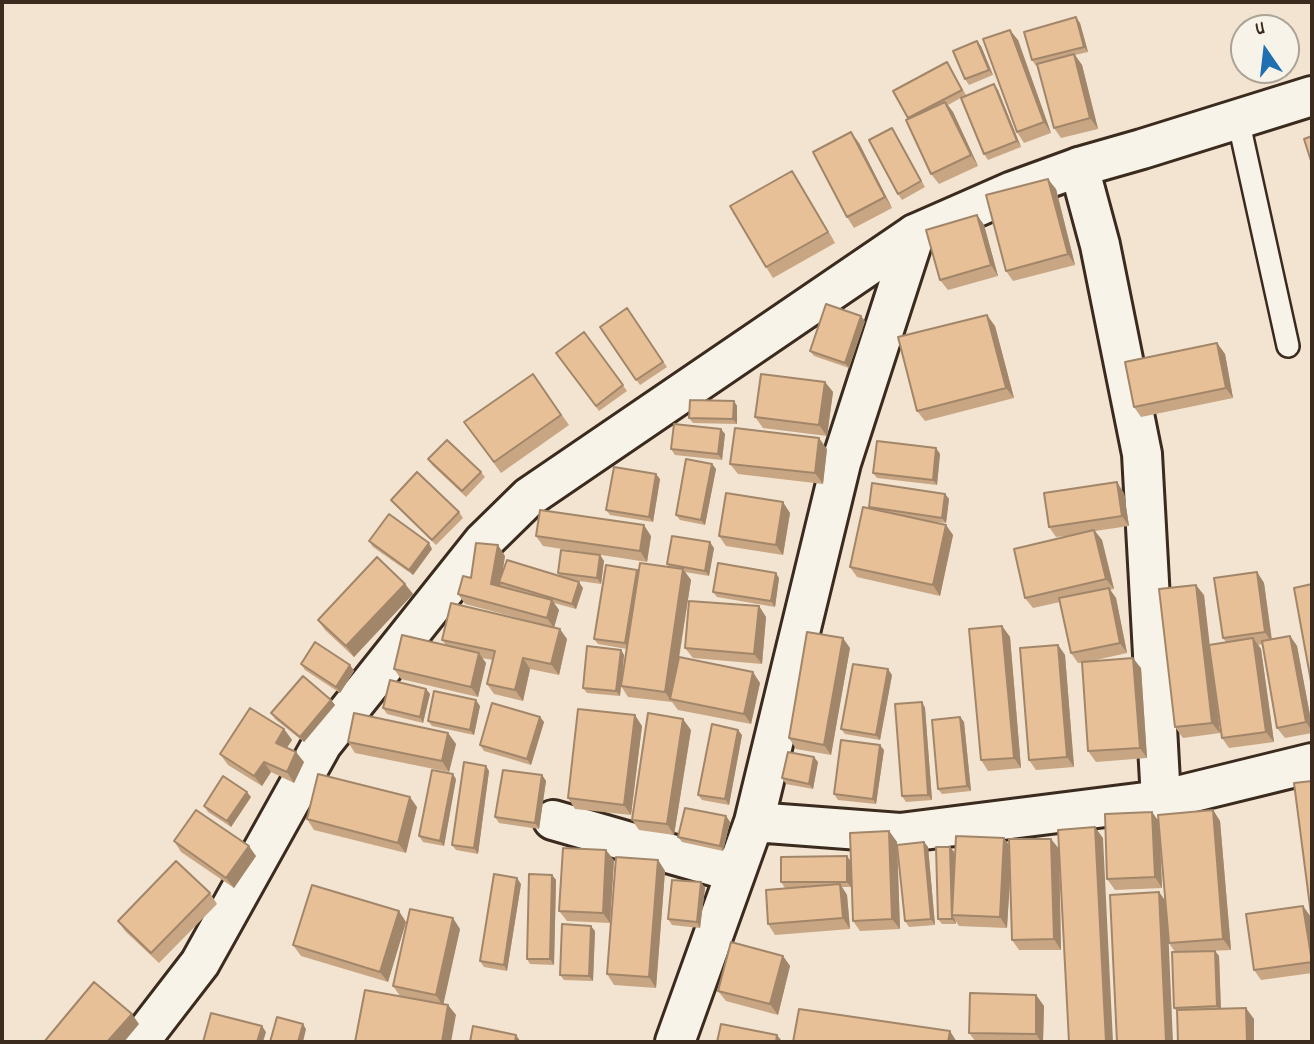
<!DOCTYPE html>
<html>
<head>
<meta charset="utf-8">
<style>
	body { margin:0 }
	#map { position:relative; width:1314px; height:1044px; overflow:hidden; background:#f2e4d0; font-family:Dekko,sans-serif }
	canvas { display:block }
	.frame { position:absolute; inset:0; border:4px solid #3b2a1e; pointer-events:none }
	.north { position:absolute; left:1230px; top:14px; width:70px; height:70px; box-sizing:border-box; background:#f7f3e8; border:2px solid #aca397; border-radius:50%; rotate:346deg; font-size:19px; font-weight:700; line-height:28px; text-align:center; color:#3b2a1e }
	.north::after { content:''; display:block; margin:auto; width:24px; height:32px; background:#1f6fb2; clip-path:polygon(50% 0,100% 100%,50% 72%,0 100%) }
</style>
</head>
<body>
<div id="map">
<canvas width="1314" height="1044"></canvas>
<div class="frame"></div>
<div class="north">U</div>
</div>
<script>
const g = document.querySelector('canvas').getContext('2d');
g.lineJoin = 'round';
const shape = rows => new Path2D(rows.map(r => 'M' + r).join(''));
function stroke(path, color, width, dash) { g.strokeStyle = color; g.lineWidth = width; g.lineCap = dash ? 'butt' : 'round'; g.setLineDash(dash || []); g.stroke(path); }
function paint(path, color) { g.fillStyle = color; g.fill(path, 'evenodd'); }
const lane = shape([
	[1238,119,1288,346]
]);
const street = shape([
	[1079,167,1100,245,1142,454,1161,800],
	[553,820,734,872],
	[754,822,900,833,1161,800,1312,763],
	[675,1042,754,822,841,463,915,234]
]);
const secondary = shape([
	[139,1042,200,963,322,744,483,542,529,497,915,234,1013,191,1079,167,1142,149,1312,96]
]);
stroke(lane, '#3b2a1e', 26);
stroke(street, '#3b2a1e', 44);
stroke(secondary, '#3b2a1e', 44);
stroke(lane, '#f7f3e8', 21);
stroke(street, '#f7f3e8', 38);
stroke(secondary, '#f7f3e8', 38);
paint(shape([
	[1080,23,1088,52,1075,55,1082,65,1098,129,1061,138,1054,128,1037,65,1036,66,1032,60],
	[1018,40,1051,133,1024,143,1017,132],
	[981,46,993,75,969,85,965,79],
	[947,62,966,95,948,105,953,112,978,166,939,184,931,174,909,119],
	[994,84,998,90,1021,147,988,160,984,154],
	[892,128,925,187,902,200,898,194],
	[859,143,892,208,854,228,847,217],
	[792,171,799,182,835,243,773,278,766,267],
	[1056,189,1075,265,1013,281,1006,271],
	[977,215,984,225,998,276,948,290,940,280],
	[627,308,667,367,640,385,600,327],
	[865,321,849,368,814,356,810,351],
	[995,326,1014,398,925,421,917,411],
	[584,332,627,391,599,411,556,353],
	[1217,343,1225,354,1233,398,1141,417,1134,407],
	[533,374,569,425,501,473,464,422],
	[825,382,833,392,827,436,763,428,755,417],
	[734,401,737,406,737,424,693,423,689,418],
	[721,429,725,434,722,460,675,455,671,449],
	[936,448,940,454,937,485,877,478,873,473],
	[827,449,823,484,738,474,730,464],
	[428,459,481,472,485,477,466,497,432,465],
	[712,464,716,469,705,525,680,520,676,515],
	[660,479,653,522,610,515,606,510],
	[1124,493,1129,526,1095,531,1102,540,1114,589,1110,590,1116,598,1127,653,1087,662,1141,668,1147,758,1096,762,1088,751,1082,663,1078,663,1071,653,1060,602,1033,608,1025,598,1074,535,1056,537,1049,527],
	[945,494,949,499,946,523,927,521,946,525,953,535,940,596,857,577,850,567,870,509,869,507],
	[391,500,459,512,463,518,436,545,395,505],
	[790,513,783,555,726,546,719,536],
	[536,536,651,536,647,562,543,546],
	[369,541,432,549,413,575,373,547],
	[714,548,709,576,685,572,691,580,679,659,760,683,751,724,678,710,672,702,628,697,621,686,620,696,587,693,583,688,621,650,624,655,622,679,627,649,598,644,594,639,639,573,669,567,667,564],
	[600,555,604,561,601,584,572,580,583,588,576,609,554,603,559,610,554,627,567,639,559,675,530,669,523,701,494,694,487,684,493,660,482,658,486,663,478,697,401,679,394,669,446,645,442,640,533,622,465,604,458,594,471,578,505,556,502,574,560,576,558,573],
	[1257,572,1264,583,1272,639,1290,636,1297,646,1312,726,1312,733,1285,738,1277,728,1263,644,1258,645,1261,649,1274,742,1229,748,1222,738,1213,673,1220,733,1183,738,1175,727,1204,595,1209,645,1226,642,1223,638],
	[779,578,775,607,717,597,713,592],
	[405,584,413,594,354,657,325,630,318,620],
	[759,606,766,617,762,664,693,658,685,648],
	[1002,626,1010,637,1021,768,988,771,981,760],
	[1058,645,1065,655,1074,767,1036,770,1029,760],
	[850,648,831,755,796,749,789,738],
	[301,664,350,665,354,671,340,693,305,670],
	[892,675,880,740,845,734,841,729],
	[426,689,430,694,423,723,387,714,383,708],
	[331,700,335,705,304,742,275,719,271,713],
	[922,702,925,708,932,800,906,802,902,796],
	[480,706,474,735,432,726,428,721],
	[540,717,544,722,531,765,484,751,480,745],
	[960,717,964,722,971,791,942,794,938,789],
	[642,726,631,815,575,809,568,798],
	[284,729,292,740,287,748,304,762,294,783,271,772,262,786,228,765,220,754],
	[691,730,674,835,639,830,632,820],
	[448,733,456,744,449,772,355,753,348,742],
	[742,735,729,805,702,800,698,795],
	[884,750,876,804,838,800,834,794],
	[818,762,813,789,786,784,782,778],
	[486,766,489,771,478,854,456,850,452,845],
	[542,775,546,781,539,829,499,823,495,817],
	[456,779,444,846,423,842,419,836],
	[251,797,231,827,208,812,204,806],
	[417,807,406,853,314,830,307,819],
	[1213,810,1220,821,1231,950,1209,951,1215,951,1219,956,1221,1009,1254,1019,1178,1013,1174,1008,1175,952,1169,943,1159,892,1165,901,1160,834,1162,888,1115,890,1107,879,1152,812,1159,822],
	[726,816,730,822,723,851,682,842,678,837],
	[889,831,897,842,900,929,860,931,853,921],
	[1051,839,1059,849,1061,950,1019,950,1012,940,1010,875,1007,928,959,926,955,920,956,924,942,924,938,919,950,847,954,852,954,871,1009,846],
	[174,841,256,856,234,888,181,852],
	[924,842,928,847,935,925,909,927,905,921],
	[847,856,851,862,851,887,842,887,847,895,850,929,775,935,768,924,785,888,781,882],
	[614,860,610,923,567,921,559,911],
	[658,860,665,871,656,988,614,985,607,974],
	[552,875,556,880,554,965,530,964,527,959],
	[701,882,705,888,700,928,672,925,668,919],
	[521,884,507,971,484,967,480,961],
	[210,893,217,904,159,963,125,931,118,921],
	[1311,917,1312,926,1312,973,1261,980,1254,970],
	[406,922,388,982,301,956,293,945],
	[460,929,443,1004,448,1005,456,1015,400,996,393,986],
	[595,931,593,981,564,980,560,975],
	[783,956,790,966,778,1015,726,1001,718,991],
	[1036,995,1044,1006,1043,1042,976,1042,969,1033]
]), '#c8a583');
paint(shape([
	[1076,17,1080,23,1088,52,1084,47],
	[1010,30,1018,40,1051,133,1044,122],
	[977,41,981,46,993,75,989,70],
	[1074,54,1082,65,1098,129,1090,118],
	[994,84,998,90,1021,147,1017,141],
	[945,102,953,112,978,166,971,155],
	[851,132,859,143,892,208,885,197],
	[792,171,799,182,835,243,828,232],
	[1048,179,1056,189,1075,265,1068,254],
	[977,215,984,225,998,276,991,265],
	[987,315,995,326,1014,398,1006,388],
	[861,316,865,321,849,368,845,363],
	[1217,343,1225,354,1233,398,1226,388],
	[825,382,833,392,827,436,819,425],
	[734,401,737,406,737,424,733,419],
	[721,429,725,434,722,460,718,454],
	[819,438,827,449,823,484,815,473],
	[936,448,940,454,937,485,933,480],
	[712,464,716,469,705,525,701,520],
	[656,474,660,479,653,522,649,517],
	[1117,482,1124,493,1129,526,1122,516],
	[945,494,949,499,946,523,942,518],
	[783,502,790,513,783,555,776,545],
	[644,525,651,536,647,562,640,551],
	[946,525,953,535,940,596,933,585],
	[1094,530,1102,540,1114,589,1106,579],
	[710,542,714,548,709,576,705,571],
	[429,543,432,549,413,575,409,570],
	[498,545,505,556,499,594,491,584],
	[600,555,604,561,601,584,597,578],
	[683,569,691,580,672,700,670,699,672,702,665,692],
	[637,570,640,576,628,649,625,643],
	[1257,572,1264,583,1272,643,1265,632],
	[776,573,779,578,775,607,771,601],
	[579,582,583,588,576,609,572,604],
	[405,584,413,594,354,657,346,646],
	[1196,585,1204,595,1220,733,1212,723],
	[1109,588,1116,598,1127,653,1120,643],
	[552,600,559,610,554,628,547,618],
	[759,606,766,617,762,664,754,654],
	[1002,626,1010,637,1021,768,1014,758],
	[560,629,567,639,559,675,551,664],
	[1290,636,1297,646,1312,726,1312,731,1306,722],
	[843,638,850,648,831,755,824,745],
	[1253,638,1261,649,1274,742,1266,732],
	[1058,645,1065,655,1074,767,1067,757],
	[621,650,624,655,620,696,616,691],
	[479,653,486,663,478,697,471,687],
	[523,658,530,669,523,701,515,690],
	[1133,658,1141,668,1147,758,1140,748],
	[350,665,354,671,340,693,336,687],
	[888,669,892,675,880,740,876,735],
	[753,672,760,683,751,724,744,714],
	[426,689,430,694,423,723,420,717],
	[331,700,335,705,304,742,300,737],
	[476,700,480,706,474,735,470,730],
	[922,702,925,708,932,800,928,795],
	[635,715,642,726,631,815,624,805],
	[540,717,544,722,531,765,527,759],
	[960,717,964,722,971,791,967,786],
	[683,719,691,730,674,835,667,824],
	[284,729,292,740,283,753,276,743],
	[738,730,742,735,729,805,725,799],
	[448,733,456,744,449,772,442,761],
	[880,745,884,750,876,804,873,799],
	[296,752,304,762,294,783,287,772],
	[814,757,818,762,813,789,809,784],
	[264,762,271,772,262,786,254,776],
	[486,766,489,771,478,854,474,848],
	[453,774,456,779,444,846,440,841],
	[542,775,546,781,539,829,535,823],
	[247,792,251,797,231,827,227,821],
	[410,797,417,807,406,853,398,843],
	[1213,810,1220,821,1231,950,1223,939],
	[1152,812,1159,822,1162,888,1155,877],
	[726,816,730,822,723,851,720,846],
	[1095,827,1103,838,1113,1042,1106,1042],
	[889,831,897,842,900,929,892,919],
	[1004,838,1012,849,1007,928,1000,917],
	[1051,839,1059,849,1061,950,1054,939],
	[924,842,928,847,935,925,931,919],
	[249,846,256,856,234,888,226,878],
	[950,847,954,852,955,915,952,915,955,920,956,924,952,919],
	[606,850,614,860,610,923,603,913],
	[847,856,851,862,851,887,847,882],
	[658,860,665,871,656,988,649,977],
	[552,875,556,880,554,965,550,959],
	[517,878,521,884,507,971,504,965],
	[701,882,705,888,700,928,697,922],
	[840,884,847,895,850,929,843,918],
	[1159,892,1167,903,1173,1042,1166,1042],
	[1303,906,1311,917,1312,926,1312,962],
	[399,911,406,922,388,982,380,972],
	[453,918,460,929,443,1006,436,995],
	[591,926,595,931,593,981,589,976],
	[1215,951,1219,956,1221,1012,1217,1006],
	[783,956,790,966,778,1015,770,1004],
	[1036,995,1044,1006,1043,1042,1041,1042,1036,1034],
	[448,1005,456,1015,451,1042,442,1042],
	[1246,1008,1254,1019,1254,1042,1247,1042],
	[132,1014,139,1024,124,1042,107,1042],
	[303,1024,306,1029,303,1042,298,1042],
	[262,1026,266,1032,263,1042,257,1042],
	[950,1031,957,1042,948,1042],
	[516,1035,521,1042,515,1042],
	[777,1035,781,1040,780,1042,776,1042]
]), '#a2866a');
const building = shape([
	[1076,17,1084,47,1032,60,1024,32,1076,17],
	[1010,30,1044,122,1017,132,983,39,1010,30],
	[977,41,989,70,965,79,953,51,977,41],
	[1074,54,1090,118,1054,128,1037,64,1074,54],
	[947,62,962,90,908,118,893,91,947,62],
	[994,84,1017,141,984,154,961,98,994,84],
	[945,102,971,155,931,174,906,120,945,102],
	[892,128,921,181,898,194,869,140,892,128],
	[851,132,885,197,847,217,813,152,851,132],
	[1312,136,1312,164,1304,139,1312,136],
	[792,171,828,232,766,267,730,206,792,171],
	[1048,179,1068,254,1006,271,986,195,1048,179],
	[977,215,991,265,940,280,926,230,977,215],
	[826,304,861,316,845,363,810,351,826,304],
	[627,308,663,362,636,380,600,327,627,308],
	[987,315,1006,388,917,411,898,337,987,315],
	[584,332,623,385,596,406,556,353,584,332],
	[1217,343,1226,388,1134,407,1125,362,1217,343],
	[533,374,561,415,494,462,464,422,533,374],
	[761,374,825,382,819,425,755,417,761,374],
	[690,400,734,401,733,419,689,418,690,400],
	[674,424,721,429,718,454,671,449,674,424],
	[735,428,819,438,815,473,730,464,735,428],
	[447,440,481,472,462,491,428,459,447,440],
	[877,441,936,448,933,480,873,473,877,441],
	[686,459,712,464,701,520,676,515,686,459],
	[614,467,656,474,649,517,606,510,614,467],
	[417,472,459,512,432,540,391,500,417,472],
	[1117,482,1122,516,1049,527,1044,493,1117,482],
	[872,483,945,494,942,518,869,507,872,483],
	[726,493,783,502,776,545,719,536,726,493],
	[863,507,946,525,933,585,850,567,863,507],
	[540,510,644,525,640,551,536,536,540,510],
	[389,514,429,543,409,570,369,541,389,514],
	[1094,530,1106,579,1025,598,1014,549,1094,530],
	[672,536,710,542,705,571,667,564,672,536],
	[476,543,498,545,491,584,552,600,547,618,458,594,463,576,471,578,476,543],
	[561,550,600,555,597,578,558,573,561,550],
	[377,557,405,584,346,646,318,620,377,557],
	[507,560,579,582,572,604,499,582,507,560],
	[640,563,683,569,665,692,621,686,640,563],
	[718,563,776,573,771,601,713,592,718,563],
	[606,565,637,570,625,643,594,639,606,565],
	[1257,572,1265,632,1223,638,1214,578,1257,572],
	[1312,584,1312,687,1294,588,1312,584],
	[1196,585,1212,723,1175,727,1159,589,1196,585],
	[1109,588,1120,643,1071,653,1059,598,1109,588],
	[689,601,759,606,754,654,685,648,689,601],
	[451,603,560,629,551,664,523,658,515,690,487,684,495,651,442,640,451,603],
	[1002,626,1014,758,981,760,969,629,1002,626],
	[807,632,843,638,824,745,789,738,807,632],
	[402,635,479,653,471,687,394,669,402,635],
	[1290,636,1306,722,1277,728,1262,641,1290,636],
	[1253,638,1266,732,1222,738,1209,645,1253,638],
	[315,642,350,665,336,687,301,664,315,642],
	[1058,645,1067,757,1029,760,1020,648,1058,645],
	[587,646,621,650,616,691,583,688,587,646],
	[679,657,753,672,744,714,670,699,679,657],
	[1133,658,1140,748,1088,751,1082,662,1133,658],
	[853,664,888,669,876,735,841,729,853,664],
	[303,676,331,700,300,737,271,713,303,676],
	[390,680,426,689,420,717,383,708,390,680],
	[434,691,476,700,470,730,428,721,434,691],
	[922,702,928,795,902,796,895,704,922,702],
	[492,703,540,717,527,759,480,745,492,703],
	[250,708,284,729,276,743,296,752,287,772,264,762,254,776,220,754,250,708],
	[578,709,635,715,624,805,568,798,578,709],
	[354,713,448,733,442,761,348,742,354,713],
	[648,713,683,719,667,824,632,820,648,713],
	[960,717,967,786,938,789,932,720,960,717],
	[712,724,738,730,725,799,698,795,712,724],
	[841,740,880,745,873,799,834,794,841,740],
	[788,752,814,757,809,784,782,778,788,752],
	[464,762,486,766,474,848,452,845,464,762],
	[432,770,453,774,440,841,419,836,432,770],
	[503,770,542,775,535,823,495,817,503,770],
	[318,774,410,797,398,843,307,819,318,774],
	[223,776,247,792,227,821,204,806,223,776],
	[1312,781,1312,922,1294,783,1312,781],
	[685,808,726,816,720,846,678,837,685,808],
	[196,810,249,846,226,878,174,841,196,810],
	[1213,810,1223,939,1169,943,1158,815,1213,810],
	[1152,812,1155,877,1107,879,1105,814,1152,812],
	[1095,827,1106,1042,1069,1042,1058,830,1095,827],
	[889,831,892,919,853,921,850,833,889,831],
	[956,836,1004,838,1000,917,952,915,956,836],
	[1009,839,1051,839,1054,939,1012,940,1009,839],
	[924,842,931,919,905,921,897,845,924,842],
	[936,847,950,847,952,919,938,919,936,847],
	[563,848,606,850,603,913,559,911,563,848],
	[847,856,847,882,781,882,781,857,847,856],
	[616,857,658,860,649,977,607,974,616,857],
	[176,861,210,893,151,953,118,921,176,861],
	[494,874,517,878,504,965,480,961,494,874],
	[529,874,552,875,550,959,527,959,529,874],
	[672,880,701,882,697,922,668,919,672,880],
	[840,884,843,918,768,924,766,890,840,884],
	[312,885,399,911,380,972,293,945,312,885],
	[1159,892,1166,1042,1117,1042,1110,895,1159,892],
	[1303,906,1312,962,1254,970,1246,914,1303,906],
	[410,909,453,918,436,995,393,986,410,909],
	[562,924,591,926,589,976,560,975,562,924],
	[731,942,783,956,770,1004,718,991,731,942],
	[1215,951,1217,1006,1174,1008,1172,952,1215,951],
	[94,982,132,1014,107,1042,44,1042,94,982],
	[365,990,448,1005,442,1042,355,1042,365,990],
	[970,993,1036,995,1036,1034,969,1033,970,993],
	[1246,1008,1247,1042,1178,1042,1177,1010,1246,1008],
	[799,1009,950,1031,948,1042,793,1042,799,1009],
	[211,1013,262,1026,257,1042,203,1042,211,1013],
	[277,1017,303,1024,298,1042,270,1042,277,1017],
	[721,1024,777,1035,776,1042,717,1042,721,1024],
	[473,1026,516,1035,515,1042,470,1042,473,1026]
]);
paint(building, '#e8c098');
stroke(building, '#a2866a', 2);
</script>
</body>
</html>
